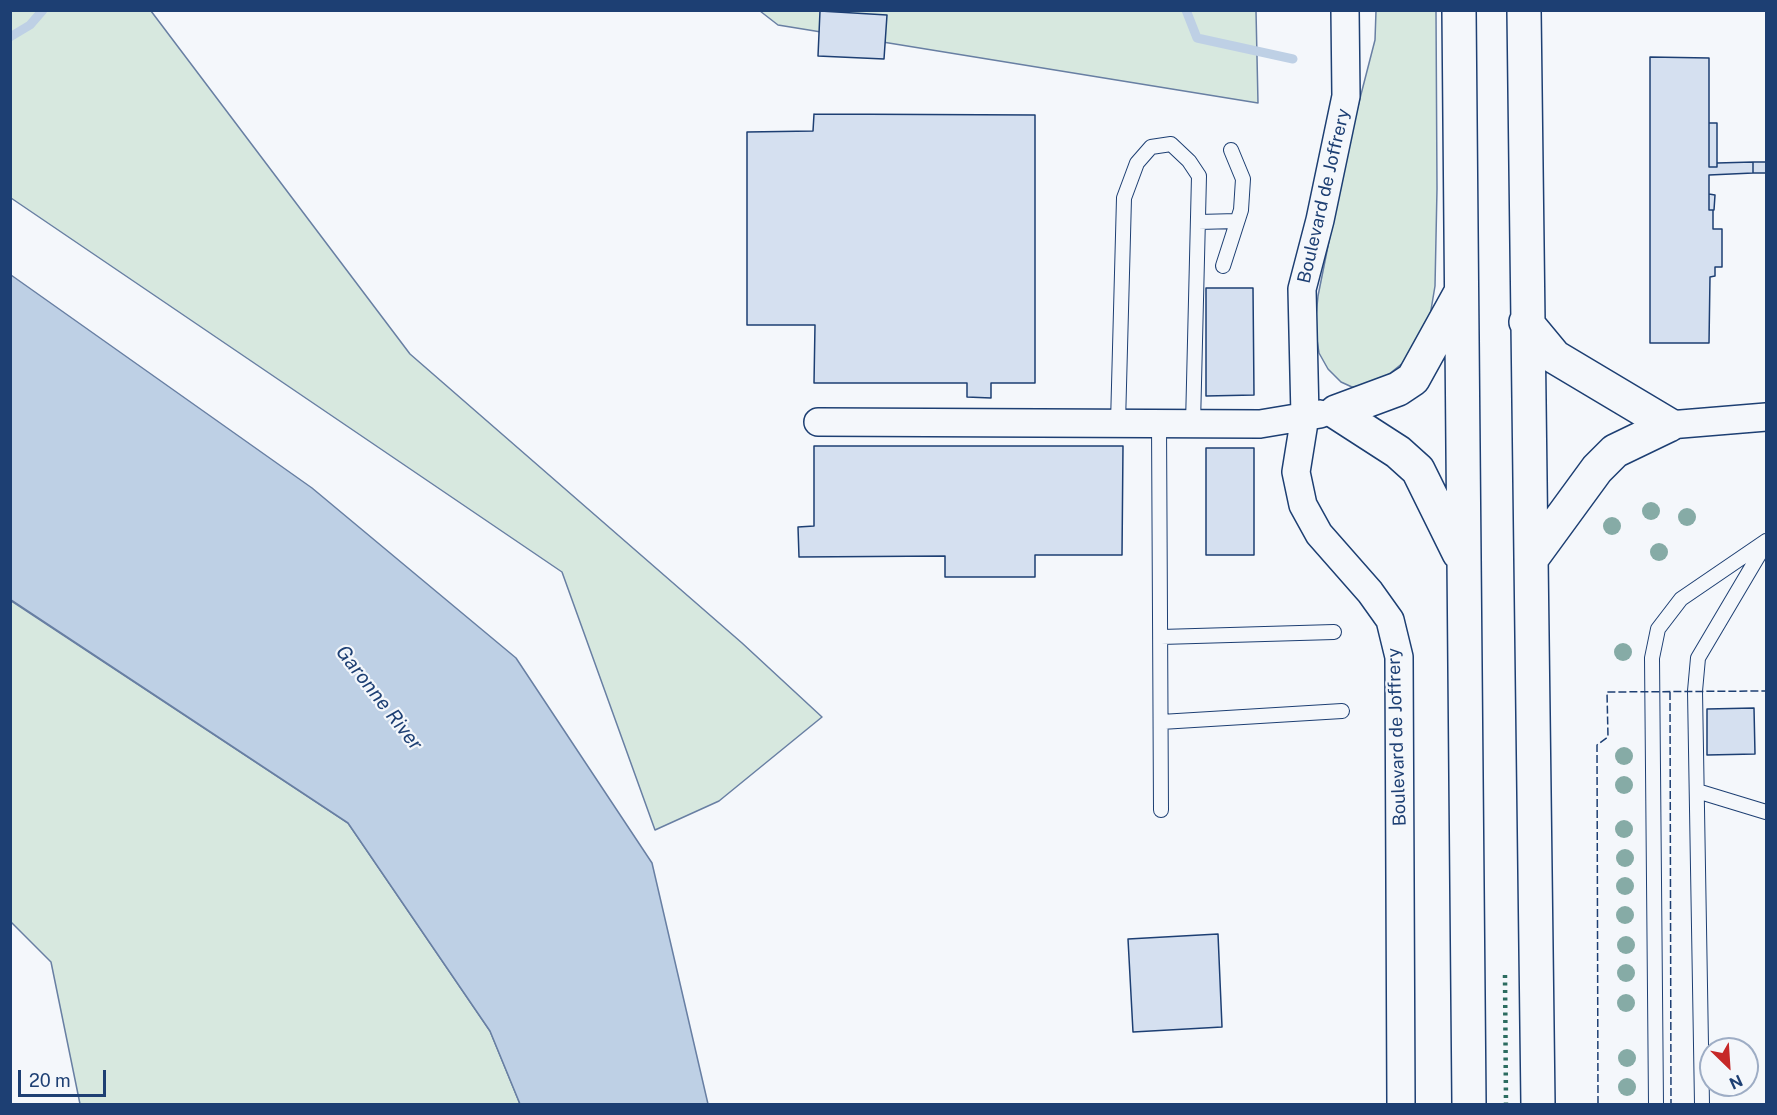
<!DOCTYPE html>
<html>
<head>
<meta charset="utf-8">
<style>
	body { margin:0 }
	#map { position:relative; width:1777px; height:1115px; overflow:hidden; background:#f4f7fb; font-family:"Public Sans",sans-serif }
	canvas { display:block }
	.frame { position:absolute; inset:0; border:12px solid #1d3f73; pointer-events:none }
	.north { position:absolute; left:1699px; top:1037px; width:60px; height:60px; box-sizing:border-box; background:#f4f7fb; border:2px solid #9eadc5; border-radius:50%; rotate:155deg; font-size:16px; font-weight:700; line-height:24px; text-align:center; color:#1d3f73 }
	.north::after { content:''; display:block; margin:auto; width:21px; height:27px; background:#c62828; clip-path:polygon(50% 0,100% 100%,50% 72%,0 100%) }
	.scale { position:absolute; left:18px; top:1070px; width:88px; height:27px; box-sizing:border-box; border:3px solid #1d3f73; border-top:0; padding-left:8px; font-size:18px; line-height:21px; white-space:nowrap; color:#1d3f73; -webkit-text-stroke:4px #f4f7fb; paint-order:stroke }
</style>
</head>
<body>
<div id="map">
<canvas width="1777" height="1115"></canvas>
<div class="frame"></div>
<div class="north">N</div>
<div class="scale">20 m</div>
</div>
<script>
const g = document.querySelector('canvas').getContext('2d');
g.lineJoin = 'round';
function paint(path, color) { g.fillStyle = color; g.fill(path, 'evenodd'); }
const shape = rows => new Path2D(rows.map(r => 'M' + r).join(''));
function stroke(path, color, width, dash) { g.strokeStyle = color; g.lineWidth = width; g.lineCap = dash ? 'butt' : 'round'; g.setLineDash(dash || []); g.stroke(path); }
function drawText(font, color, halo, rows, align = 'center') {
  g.font = font + ' "Public Sans",sans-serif'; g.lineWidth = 4.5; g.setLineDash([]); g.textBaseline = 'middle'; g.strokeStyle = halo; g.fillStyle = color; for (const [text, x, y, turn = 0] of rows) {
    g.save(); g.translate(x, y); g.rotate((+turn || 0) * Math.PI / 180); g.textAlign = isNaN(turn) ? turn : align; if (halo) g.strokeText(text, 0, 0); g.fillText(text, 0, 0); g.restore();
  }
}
const green = shape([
	[10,11,151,11,410,354,742,643,822,717,719,801,655,830,562,572,11,198,10,11],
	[760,11,1256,11,1258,103,778,25,760,11],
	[1376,11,1436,11,1437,189,1435,286,1429,322,1404,362,1388,375,1367,385,1352,387,1341,382,1328,369,1319,353,1315,326,1318,296,1349,141,1375,40,1376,11],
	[10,600,348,823,490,1031,520,1104,80,1104,51,962,11,922,10,600]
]);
paint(green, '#d7e8df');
stroke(green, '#687fa3', 1.5);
const water = shape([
	[11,275,312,488,516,658,652,863,708,1104,520,1104,490,1031,348,823,11,600,11,275]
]);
paint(water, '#bed0e5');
stroke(water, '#687fa3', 1.5);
stroke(shape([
	[1186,10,1197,38,1293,59],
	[10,37,30,25,43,10]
]), '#bed0e5', 9);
const building = shape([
	[820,11,887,15,884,59,818,56,820,11],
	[1650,57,1709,58,1709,167,1717,167,1717,163,1753,162,1753,173,1709,175,1709,210,1713,210,1713,229,1722,229,1722,267,1715,267,1715,276,1710,277,1709,343,1650,343,1650,57],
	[814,114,1035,115,1035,383,991,383,991,398,967,397,967,383,814,383,815,325,747,325,747,132,813,131,814,114],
	[1709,123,1717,123,1717,167,1709,167,1709,123],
	[1753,162,1766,162,1766,173,1753,173,1753,162],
	[1709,194,1715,195,1714,210,1709,210,1709,194],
	[1206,288,1253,288,1254,395,1206,396,1206,288],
	[814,446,1123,446,1122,555,1035,555,1035,577,945,577,945,556,799,557,798,527,814,526,814,446],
	[1206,448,1254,448,1254,555,1206,555,1206,448],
	[1754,708,1755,754,1707,755,1707,709,1754,708],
	[1218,934,1222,1027,1133,1032,1128,939,1218,934]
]);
paint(building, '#d5e0f0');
stroke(building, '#1d3f73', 1.5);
const service = shape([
	[1198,222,1237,221],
	[1223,266,1241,210,1243,179,1231,150],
	[1118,423,1124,198,1137,163,1151,147,1171,144,1189,161,1199,176,1193,424],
	[1159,423,1161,810],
	[1161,637,1334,632],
	[1161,722,1342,711],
	[1697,791,1766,812],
	[1656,1104,1652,658,1658,629,1681,599,1766,541],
	[1702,1104,1695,691,1698,658,1766,543]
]);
const minor = shape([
	[1345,10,1346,96,1320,220,1302,289,1305,416,1296,472,1303,505,1319,534,1370,592,1390,620,1399,657,1401,1104],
	[818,422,1260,424,1320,414],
	[1669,425,1766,417]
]);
const primary = shape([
	[1459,10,1469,1104],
	[1524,10,1538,1104],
	[1526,322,1555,357,1669,425],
	[1336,412,1398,452,1418,470,1459,553],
	[1336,412,1398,389,1413,379,1460,294],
	[1532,558,1597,469,1615,451,1669,425]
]);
stroke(service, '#1d3f73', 16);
stroke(minor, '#1d3f73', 30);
stroke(primary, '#1d3f73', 36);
stroke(service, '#f4f7fb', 14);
stroke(minor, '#f4f7fb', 27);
stroke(primary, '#f4f7fb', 33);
stroke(shape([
	[1505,975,1506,1104]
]), '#2c6c60', 4.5, [3, 4.5]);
stroke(shape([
	[1670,692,1671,1104],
	[1598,1104,1597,745,1608,737,1607,692,1766,691]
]), '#1d3f73', 1.5, [8, 3]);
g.fillStyle = '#86aba6';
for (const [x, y] of [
	[1651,511],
	[1687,517],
	[1612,526],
	[1659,552],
	[1623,652],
	[1624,756],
	[1624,785],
	[1624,829],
	[1625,858],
	[1625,886],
	[1625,915],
	[1626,945],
	[1626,973],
	[1626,1003],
	[1627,1058],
	[1627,1087]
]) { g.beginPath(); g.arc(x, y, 9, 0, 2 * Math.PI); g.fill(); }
drawText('18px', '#1d3f73', '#f4f7fb', [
	["Boulevard de Joffrery",1324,196,-77],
	["Boulevard de Joffrery",1397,737,-92]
]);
drawText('italic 20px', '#1d3f73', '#f4f7fb', [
	["Garonne River",379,698,52]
]);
</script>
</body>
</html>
